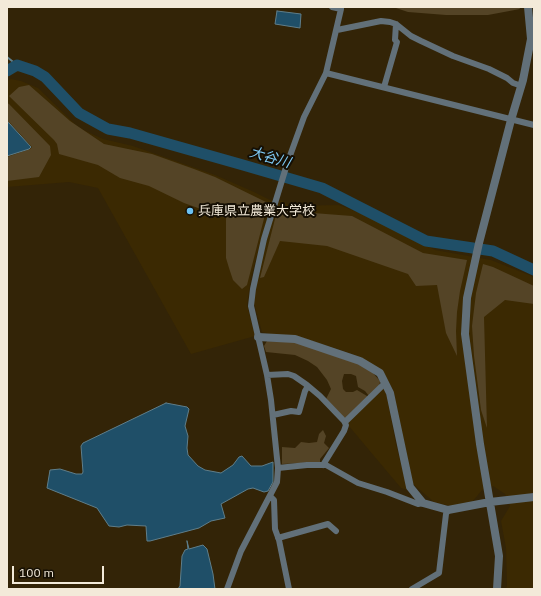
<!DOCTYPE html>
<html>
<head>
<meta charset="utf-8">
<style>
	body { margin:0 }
	#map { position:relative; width:541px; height:596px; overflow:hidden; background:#332407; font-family:"IBM Plex Sans",sans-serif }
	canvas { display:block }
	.frame { position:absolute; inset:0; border:8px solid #f3ead9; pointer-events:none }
	.scale { position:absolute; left:12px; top:566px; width:92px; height:18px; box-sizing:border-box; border:2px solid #f3ead9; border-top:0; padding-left:5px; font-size:12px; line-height:14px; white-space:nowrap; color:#f3ead9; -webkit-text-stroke:3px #150f04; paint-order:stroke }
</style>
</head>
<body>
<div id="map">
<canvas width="541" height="596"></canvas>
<div class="frame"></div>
<div class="scale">100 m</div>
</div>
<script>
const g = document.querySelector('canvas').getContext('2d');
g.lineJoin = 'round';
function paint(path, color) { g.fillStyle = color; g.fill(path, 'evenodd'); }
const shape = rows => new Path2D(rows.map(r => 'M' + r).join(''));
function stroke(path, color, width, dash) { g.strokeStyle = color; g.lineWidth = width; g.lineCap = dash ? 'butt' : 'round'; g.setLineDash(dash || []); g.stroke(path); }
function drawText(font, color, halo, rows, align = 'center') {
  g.font = font + ' "IBM Plex Sans","Noto Sans JP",sans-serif'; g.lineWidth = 4; g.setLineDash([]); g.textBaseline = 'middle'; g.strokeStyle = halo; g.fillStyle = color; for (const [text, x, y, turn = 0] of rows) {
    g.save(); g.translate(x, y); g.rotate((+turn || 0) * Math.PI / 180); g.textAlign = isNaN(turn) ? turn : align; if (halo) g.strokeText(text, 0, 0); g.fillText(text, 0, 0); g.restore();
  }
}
paint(shape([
	[11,79,21,81,38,88,79,128,103,139,133,146,215,175,254,192,272,201,251,277,247,305,255,336,191,354,98,188,69,182,7,187,7,81],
	[281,200,290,206,339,205,363,214,388,227,435,250,491,260,534,277,534,589,506,589,507,585,506,548,501,521,510,506,505,494,493,486,482,490,473,501,451,506,434,502,413,484,393,389,383,373,366,360,350,353,293,335,275,335,262,332,254,303,258,274,276,203],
	[381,389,385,389,387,397,396,445,408,490,401,488,348,425,348,421]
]), '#3b2902');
paint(shape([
	[393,7,519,7,520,9,488,15,446,15,408,12],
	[29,85,70,121,104,144,152,154,194,169,215,177,268,203,247,285,242,289,233,280,229,268,226,258,226,218,184,203,149,186,120,178,98,165,59,154,57,144,54,140,9,96,19,87],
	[7,103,9,104,50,146,51,155,39,177,7,181,7,157,30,149,32,147,10,123,7,122],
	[278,207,287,211,352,216,423,253,467,260,460,291,457,312,456,331,457,356,446,333,437,285,416,286,408,274,327,246,280,241,264,277,260,278],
	[483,264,493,267,534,286,534,304,505,300,484,317,487,428,481,410,474,356,472,326,476,293],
	[267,341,294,342,362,365,372,372,380,381,379,388,369,396,365,391,358,387,356,376,351,374,344,374,342,381,343,389,346,392,353,392,357,390,367,396,367,400,346,420,326,399,331,389,327,380,317,367,308,361,295,355,266,352,264,346],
	[323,430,326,436,324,443,329,448,320,459,320,462,282,464,282,447,295,448,301,442,309,443,317,442,319,434]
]), '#544426');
const water = shape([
	[277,11,301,14,300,28,275,24,277,11],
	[7,122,9,123,31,147,29,149,7,156,7,122],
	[166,403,187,407,189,409,185,426,188,436,187,448,188,455,198,466,205,470,221,473,233,465,239,457,242,456,251,466,262,466,273,462,273,482,268,491,264,492,253,488,248,489,221,504,225,518,211,521,199,528,150,541,147,541,146,526,127,525,119,527,109,526,97,508,47,488,50,470,60,469,76,474,82,474,83,472,81,446,83,443,166,403],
	[187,541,189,549,203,545,207,549,213,574,215,589,178,589,180,586,182,556,185,550,188,549,187,541]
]);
paint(water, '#1f4f68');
stroke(water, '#5f7e8a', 1);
stroke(shape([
	[7,57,17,65]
]), '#5f7e8a', 2);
stroke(shape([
	[7,71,17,65,35,71,45,77,79,113,108,129,130,133,243,165,322,188,426,241,493,251,534,270]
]), '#1f4f68', 11);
stroke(shape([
	[337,30,381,21,390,22,396,24,411,36,421,41,453,56,489,69,507,78,513,83,522,86],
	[326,73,534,125],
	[384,87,397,42,395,40,396,24],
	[267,375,288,374,294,376,307,385,320,396,344,421,346,425,344,431,323,465],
	[273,415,291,411,299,412,305,391,308,386],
	[345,422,382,386,386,385],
	[278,468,307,465,326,465,358,483,387,492,418,504,423,503],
	[270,496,274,500,275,529,279,540,289,589],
	[278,538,328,524,336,531],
	[227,589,241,551,277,482,278,468,271,400,267,375,251,306,253,289,264,239,287,164,304,117,326,73,341,9,332,7],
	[412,589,439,573,446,514,448,510]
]), '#627079', 6);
stroke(shape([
	[258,337,295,339,360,361,380,373,390,393,410,487,423,503,448,510,490,502,534,497],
	[497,589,499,556,480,444,465,334,467,298,479,243,511,120,523,80,531,39,528,7]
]), '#627079', 8);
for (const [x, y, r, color] of [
	[190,211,4,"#6cc2f3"]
]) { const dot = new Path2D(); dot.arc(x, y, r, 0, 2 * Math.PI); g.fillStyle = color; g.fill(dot); stroke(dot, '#150f04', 1.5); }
drawText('13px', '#f3ead9', '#150f04', [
	["兵庫県立農業大学校",198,211]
], 'left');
drawText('italic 14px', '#7fcaf5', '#150f04', [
	["大谷川",270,158,16]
]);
</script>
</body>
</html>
